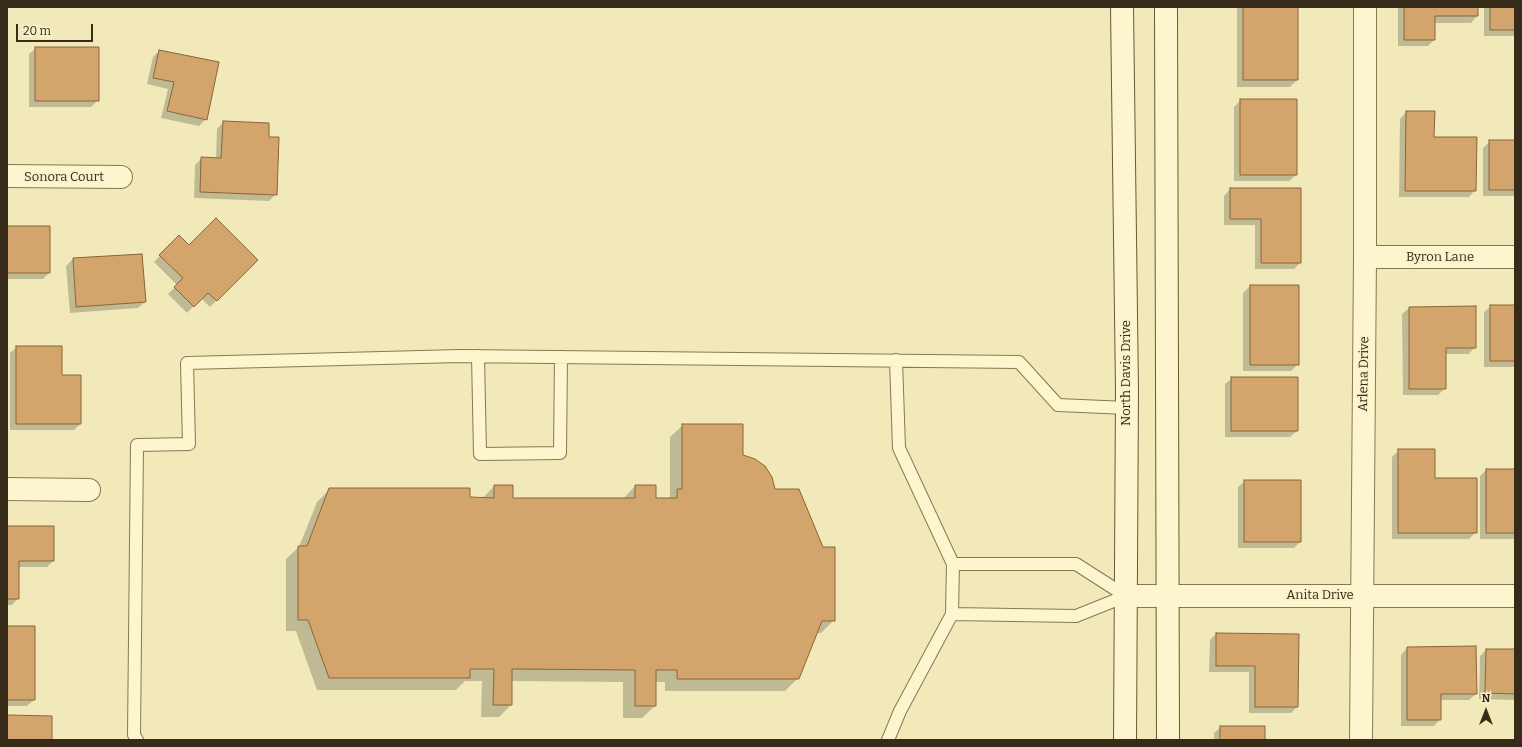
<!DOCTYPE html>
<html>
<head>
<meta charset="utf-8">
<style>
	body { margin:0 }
	#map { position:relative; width:1522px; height:747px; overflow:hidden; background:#f1e9ba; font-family:Bitter,serif }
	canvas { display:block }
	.frame { position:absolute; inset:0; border:8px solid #372c19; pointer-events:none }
	.north { position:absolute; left:1466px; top:691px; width:40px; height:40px; -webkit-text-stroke:3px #f8f1ca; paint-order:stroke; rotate:0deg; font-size:11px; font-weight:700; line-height:16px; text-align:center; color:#372c19 }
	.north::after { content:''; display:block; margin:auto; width:14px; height:18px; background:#372c19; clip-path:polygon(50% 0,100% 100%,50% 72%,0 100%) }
	.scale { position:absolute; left:16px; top:24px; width:77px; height:18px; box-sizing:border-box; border:2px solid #372c19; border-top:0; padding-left:5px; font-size:12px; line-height:14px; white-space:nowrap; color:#372c19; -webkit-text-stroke:3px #f8f1ca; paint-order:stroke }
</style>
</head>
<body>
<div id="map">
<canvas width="1522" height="747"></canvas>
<div class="frame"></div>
<div class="north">N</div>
<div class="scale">20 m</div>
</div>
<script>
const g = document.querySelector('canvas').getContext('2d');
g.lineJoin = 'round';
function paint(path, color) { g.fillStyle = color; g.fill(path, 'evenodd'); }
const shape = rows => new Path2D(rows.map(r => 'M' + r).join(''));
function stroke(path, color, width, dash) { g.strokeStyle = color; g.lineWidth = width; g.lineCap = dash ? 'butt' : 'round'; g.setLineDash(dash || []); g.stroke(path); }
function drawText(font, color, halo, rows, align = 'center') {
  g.font = font + ' Bitter,serif'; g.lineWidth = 3; g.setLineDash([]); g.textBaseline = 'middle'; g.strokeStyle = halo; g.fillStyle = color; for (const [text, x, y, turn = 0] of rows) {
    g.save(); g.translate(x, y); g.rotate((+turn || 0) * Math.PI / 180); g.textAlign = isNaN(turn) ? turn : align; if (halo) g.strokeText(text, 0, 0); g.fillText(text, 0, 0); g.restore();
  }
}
paint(shape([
	[1239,7,1297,7,1297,80,1290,87,1237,87,1237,9],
	[1398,7,1477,7,1477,16,1471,23,1434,23,1434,40,1428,46,1398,46],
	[1484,7,1515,7,1515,36,1484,36],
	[36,48,98,100,91,107,29,107,29,54],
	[159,51,206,119,199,126,161,118,168,89,147,84,153,57],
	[1241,100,1296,175,1289,181,1234,181,1234,107],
	[1406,112,1433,138,1475,190,1469,197,1399,197,1400,119],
	[223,122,268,138,276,194,269,201,194,198,195,165,202,158,216,159,217,129],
	[1490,141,1515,141,1515,196,1483,196,1483,148],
	[1230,189,1300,189,1300,263,1294,269,1255,269,1255,225,1224,225,1224,196],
	[7,227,49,273,43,279,7,279],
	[179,236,189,246,256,260,210,307,201,298,187,313,168,294,177,285,154,262],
	[141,255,145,302,138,308,70,313,66,266,73,259],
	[1250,286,1298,286,1298,364,1291,371,1243,371,1243,293],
	[1491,306,1515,306,1515,367,1484,367,1484,312],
	[1475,307,1475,347,1469,354,1445,354,1445,388,1438,395,1403,395,1402,314,1409,308],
	[17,347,61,376,80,424,74,430,10,430,10,353],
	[1232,378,1297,431,1290,437,1225,437,1225,384],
	[683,425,742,455,774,490,834,620,821,633,816,633,798,678,785,691,665,691,665,682,655,682,655,706,642,718,623,718,623,682,511,681,511,705,499,717,481,717,482,681,465,681,456,690,317,690,296,631,286,631,286,559,299,547,317,502,330,489,482,499,494,486,512,499,623,499,635,486,655,499,668,499,670,497,670,437],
	[1399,450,1434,479,1476,532,1469,539,1392,539,1392,457],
	[1486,470,1515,470,1515,539,1480,539,1480,476],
	[1245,481,1300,542,1294,548,1238,548,1238,487],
	[7,527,53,561,47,567,18,567,18,598,12,605,7,605],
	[7,627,34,700,27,706,7,706],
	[1216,634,1298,635,1297,707,1291,713,1249,713,1249,672,1209,672,1210,640],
	[1407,648,1476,694,1469,700,1440,700,1440,719,1434,726,1401,726,1401,655],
	[1486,650,1515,650,1515,717,1514,700,1479,699,1480,656],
	[1221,727,1264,740,1214,740,1214,733]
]), '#0003');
const building = shape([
	[1243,7,1298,7,1298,80,1243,80,1243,7],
	[1404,7,1478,7,1478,16,1435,16,1435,40,1404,40,1404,7],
	[1490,7,1515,7,1515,30,1490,30,1490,7],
	[35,47,99,47,99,101,35,101,35,47],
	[159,50,219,62,207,120,167,111,174,82,153,78,159,50],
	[1240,99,1297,99,1297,175,1240,175,1240,99],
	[1406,111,1435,111,1434,137,1477,137,1476,191,1405,191,1406,111],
	[223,121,269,123,269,137,279,137,277,195,200,192,201,157,221,158,223,121],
	[1489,140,1515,140,1515,190,1489,190,1489,140],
	[1230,188,1301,188,1301,263,1261,263,1261,219,1230,219,1230,188],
	[216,218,258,260,217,301,208,293,194,307,174,287,183,278,159,255,179,235,189,245,216,218],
	[7,226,50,226,50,273,7,273,7,226],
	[142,254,146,302,76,307,73,258,142,254],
	[1250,285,1299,285,1299,365,1250,365,1250,285],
	[1490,305,1515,305,1515,361,1490,361,1490,305],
	[1476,306,1476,348,1446,348,1446,389,1409,389,1409,307,1476,306],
	[16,346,62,346,62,375,81,375,81,424,16,424,16,346],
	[1231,377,1298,377,1298,431,1231,431,1231,377],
	[682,424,743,424,743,455,755,459,765,466,772,477,775,489,799,489,823,547,835,547,835,621,822,621,799,679,677,679,677,670,656,670,656,706,635,706,635,670,512,669,512,705,493,705,494,669,470,669,470,678,329,678,308,620,298,620,298,546,307,546,329,488,470,488,470,497,494,498,494,485,513,485,513,498,635,498,635,485,656,485,656,498,677,498,677,489,682,489,682,424],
	[1398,449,1435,449,1435,478,1477,478,1477,533,1398,533,1398,449],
	[1486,469,1515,469,1515,533,1486,533,1486,469],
	[1244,480,1301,480,1301,542,1244,542,1244,480],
	[7,526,54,526,54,561,19,561,19,599,7,599,7,526],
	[7,626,35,626,35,700,7,700,7,626],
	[1216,633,1299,634,1298,707,1255,707,1255,666,1216,666,1216,633],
	[1476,646,1477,694,1441,694,1441,720,1407,720,1407,647,1476,646],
	[1486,649,1515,649,1515,694,1485,693,1486,649],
	[7,715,52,716,52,740,7,740,7,715],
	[1220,726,1265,726,1265,740,1220,740,1220,726]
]);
paint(building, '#d3a56c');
stroke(building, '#8a6437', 1);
const lane = shape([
	[478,356,480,454,560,453,561,357],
	[953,564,1076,564,1126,596],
	[952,614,1076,616,1126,596],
	[137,740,134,735,137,445,189,444,187,363,460,356,1019,362,1058,405,1127,408],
	[888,740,900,711,952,614,953,564,899,448,896,360]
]);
const street = shape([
	[7,176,121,177],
	[1365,257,1515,257],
	[7,489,89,490],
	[1126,596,1515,596],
	[1361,740,1365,257,1365,7]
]);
const secondary = shape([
	[1122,7,1127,391,1125,740],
	[1166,7,1168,740]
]);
stroke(lane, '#897753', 14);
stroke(street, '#897753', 24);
stroke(secondary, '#6b5836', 24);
stroke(lane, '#fcf5cd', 12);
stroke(street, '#fcf5cd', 22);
stroke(secondary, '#fcf5cd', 22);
drawText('13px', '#372c19', '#f8f1ca', [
	["Sonora Court",64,177],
	["Byron Lane",1440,257],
	["North Davis Drive",1126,373,-90],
	["Arlena Drive",1364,374,-89],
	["Anita Drive",1320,595]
]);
</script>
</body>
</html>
